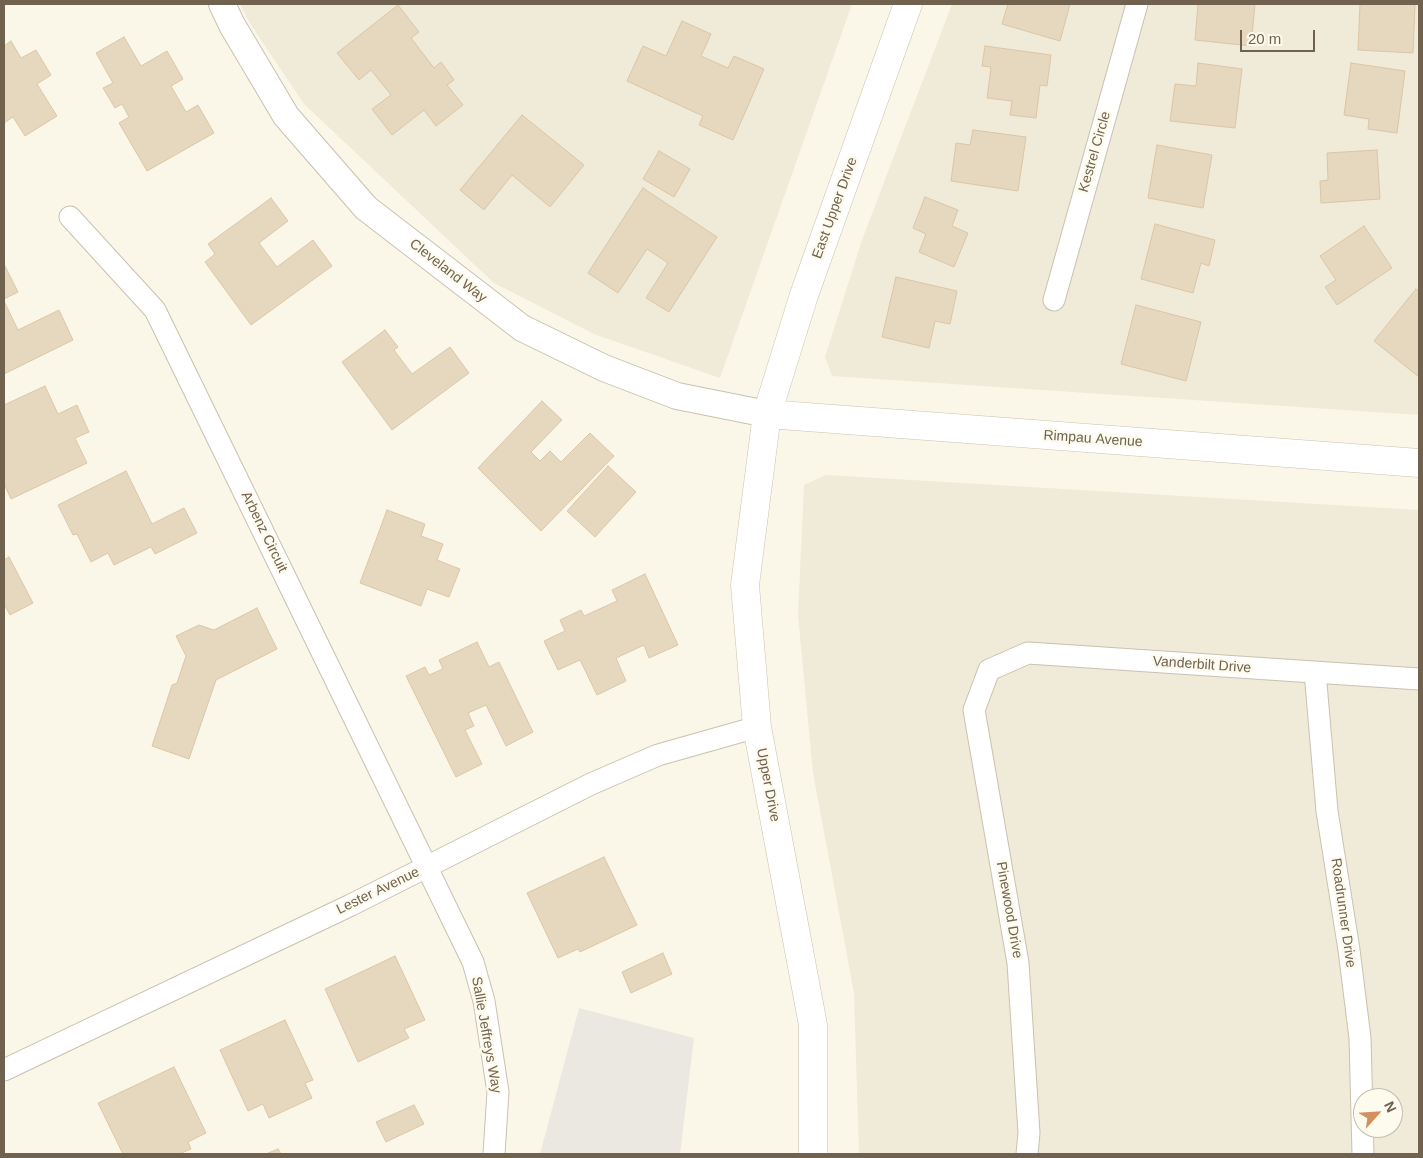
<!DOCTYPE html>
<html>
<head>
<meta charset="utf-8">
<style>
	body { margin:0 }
	#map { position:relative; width:1423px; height:1158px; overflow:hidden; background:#faf7e9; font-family:Arial,sans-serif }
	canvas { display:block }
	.frame { position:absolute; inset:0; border:5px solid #716250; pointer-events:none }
	.north { position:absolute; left:1353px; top:1088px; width:50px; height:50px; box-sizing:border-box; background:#fdfaee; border:1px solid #c5bdaf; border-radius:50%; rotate:64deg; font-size:14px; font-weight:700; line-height:20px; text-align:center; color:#716250 }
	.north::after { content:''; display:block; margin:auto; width:18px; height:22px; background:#d3905e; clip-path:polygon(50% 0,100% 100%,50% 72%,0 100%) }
	.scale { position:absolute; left:1240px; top:30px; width:75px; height:22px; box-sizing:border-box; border:2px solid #716250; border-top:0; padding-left:6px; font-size:15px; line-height:18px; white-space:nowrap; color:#716250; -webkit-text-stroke:4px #fdfaee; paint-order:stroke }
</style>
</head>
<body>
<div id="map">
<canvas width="1423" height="1158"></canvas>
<div class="frame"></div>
<div class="north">N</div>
<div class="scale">20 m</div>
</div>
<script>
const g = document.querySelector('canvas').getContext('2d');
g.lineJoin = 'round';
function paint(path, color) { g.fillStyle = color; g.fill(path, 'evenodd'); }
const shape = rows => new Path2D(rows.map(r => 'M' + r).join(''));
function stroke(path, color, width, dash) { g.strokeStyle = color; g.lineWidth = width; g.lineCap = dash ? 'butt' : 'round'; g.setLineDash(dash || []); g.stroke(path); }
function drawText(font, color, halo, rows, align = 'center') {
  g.font = font + ' Arial,sans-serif'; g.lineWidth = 5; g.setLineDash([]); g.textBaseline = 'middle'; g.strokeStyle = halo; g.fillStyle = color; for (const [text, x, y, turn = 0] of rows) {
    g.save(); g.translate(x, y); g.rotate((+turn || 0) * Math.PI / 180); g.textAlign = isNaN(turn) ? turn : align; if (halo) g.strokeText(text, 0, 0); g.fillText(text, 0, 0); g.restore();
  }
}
paint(shape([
	[240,4,852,4,720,378,594,334,494,283,304,104,249,22],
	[952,4,1419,4,1419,415,832,376,825,357,862,240],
	[826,475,1419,510,1419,1154,859,1154,854,993,813,773,798,615,804,485],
	[1363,1098,1393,1098,1393,1128,1363,1128]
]), '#f0ead8');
paint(shape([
	[579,1008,694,1038,680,1154,540,1154]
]), '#ebe8e1');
const building = shape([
	[1008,4,1070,4,1060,41,1002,24,1008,4],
	[1198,4,1255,4,1251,46,1195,40,1198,4],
	[1360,4,1415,4,1413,53,1358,50,1360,4],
	[398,5,419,32,411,38,434,68,441,62,454,80,447,85,463,105,436,126,424,110,392,135,372,109,391,95,371,70,359,80,337,53,398,5],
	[682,21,711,34,701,56,728,68,734,56,764,69,733,140,699,125,703,116,627,81,643,46,666,56,682,21],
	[124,37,141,66,167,51,183,79,171,86,186,112,198,105,214,133,147,171,119,123,129,117,122,104,115,108,103,88,113,83,96,53,124,37],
	[11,41,21,58,36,50,51,75,37,84,57,116,25,136,13,117,4,123,4,46,11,41],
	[985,46,1051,55,1047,86,1040,85,1036,118,1010,115,1012,101,987,98,991,67,982,66,985,46],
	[1198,63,1242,69,1235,128,1170,121,1175,84,1196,86,1198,63],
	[1351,63,1405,71,1397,133,1368,129,1369,119,1344,115,1351,63],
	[522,115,584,165,550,207,512,175,484,210,460,190,522,115],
	[973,130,1026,137,1018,191,951,181,956,143,970,145,973,130],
	[1157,145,1212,155,1203,208,1148,198,1157,145],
	[1377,150,1380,199,1321,203,1320,181,1328,180,1327,153,1377,150],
	[659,151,690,169,674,197,643,179,659,151],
	[643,188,717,237,669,312,646,298,668,263,647,249,618,293,588,273,643,188],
	[925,197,958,210,952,226,968,233,954,267,919,252,926,234,913,228,925,197],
	[271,198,288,221,259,243,277,267,313,240,332,266,251,325,205,262,215,254,208,244,271,198],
	[1155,224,1215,240,1209,266,1201,263,1193,293,1141,279,1155,224],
	[1364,226,1392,268,1337,305,1325,287,1336,280,1320,256,1364,226],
	[5,266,18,292,4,299,4,267,5,266],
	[896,277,957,291,950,324,935,321,929,348,882,337,896,277],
	[1416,289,1419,292,1419,377,1374,341,1416,289],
	[4,301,18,330,59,310,73,340,4,374,4,301],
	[1136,305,1201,322,1186,381,1121,364,1136,305],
	[385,330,398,347,394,350,412,374,450,347,469,373,392,430,342,362,385,330],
	[45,386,58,414,77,405,89,432,75,438,87,463,11,499,4,484,4,405,45,386],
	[542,401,562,420,531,452,540,461,550,451,561,462,590,433,614,456,541,531,478,468,542,401],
	[608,466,636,492,595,537,567,511,608,466],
	[126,471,152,524,184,508,197,533,155,554,151,547,114,565,108,553,91,562,77,534,73,535,58,505,126,471],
	[387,510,425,524,421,536,443,544,437,560,460,569,449,597,427,589,421,606,360,583,387,510],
	[9,557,33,603,10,615,4,604,4,560,9,557],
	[645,574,678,645,649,658,644,645,616,658,626,681,597,695,580,660,558,670,544,641,565,631,560,620,581,610,584,616,617,601,612,590,645,574],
	[257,608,277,649,216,680,189,759,152,746,172,685,177,683,186,656,176,636,199,625,214,630,257,608],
	[477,642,489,667,499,662,533,732,506,746,486,705,468,713,474,726,465,730,482,764,456,777,406,676,425,667,429,675,443,669,439,660,477,642],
	[604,857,637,925,580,952,578,949,558,958,527,893,604,857],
	[663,953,672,974,631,993,622,972,663,953],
	[395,956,425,1020,404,1029,409,1038,358,1062,325,989,395,956],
	[285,1020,313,1080,305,1083,312,1098,269,1118,263,1104,248,1111,220,1050,285,1020],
	[174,1067,206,1133,188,1142,191,1149,179,1154,123,1154,98,1103,174,1067],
	[414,1105,424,1124,386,1142,376,1122,414,1105],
	[278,1149,281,1154,266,1154,278,1149]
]);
paint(building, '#e6d7bf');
stroke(building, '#dcc6a6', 1);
const minor = shape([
	[70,217,155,310,473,962,484,1001,498,1092,494,1154],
	[1054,300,1137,4],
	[1315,672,1327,811,1349,950,1360,1038,1363,1154],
	[4,1070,351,905,591,784,658,755,757,727],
	[1027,1154,1029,1133,1018,963,974,710,989,670,1028,653,1419,679]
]);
const tertiary = shape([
	[222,4,232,25,286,116,366,208,522,328,604,368,677,396,767,414]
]);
const secondary = shape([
	[767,414,1419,463],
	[813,1154,813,1025,757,727,745,585,767,414,804,295,908,4]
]);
stroke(minor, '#cac1b0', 23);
stroke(tertiary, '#cac1b0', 28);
stroke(secondary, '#ccc2ae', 29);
stroke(minor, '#fff', 21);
stroke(tertiary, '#fff', 26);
stroke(secondary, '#fff', 28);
drawText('14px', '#716250', '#fdfaee', [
	["Kestrel Circle",1095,152,-74],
	["East Upper Drive",835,208,-70],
	["Cleveland Way",448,271,38],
	["Rimpau Avenue",1093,439,4],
	["Arbenz Circuit",264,532,64],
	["Vanderbilt Drive",1202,665,4],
	["Upper Drive",768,785,79],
	["Lester Avenue",378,891,-26],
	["Pinewood Drive",1009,910,80],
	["Roadrunner Drive",1343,913,82],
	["Sallie Jeffreys Way",486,1035,80]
]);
</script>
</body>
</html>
